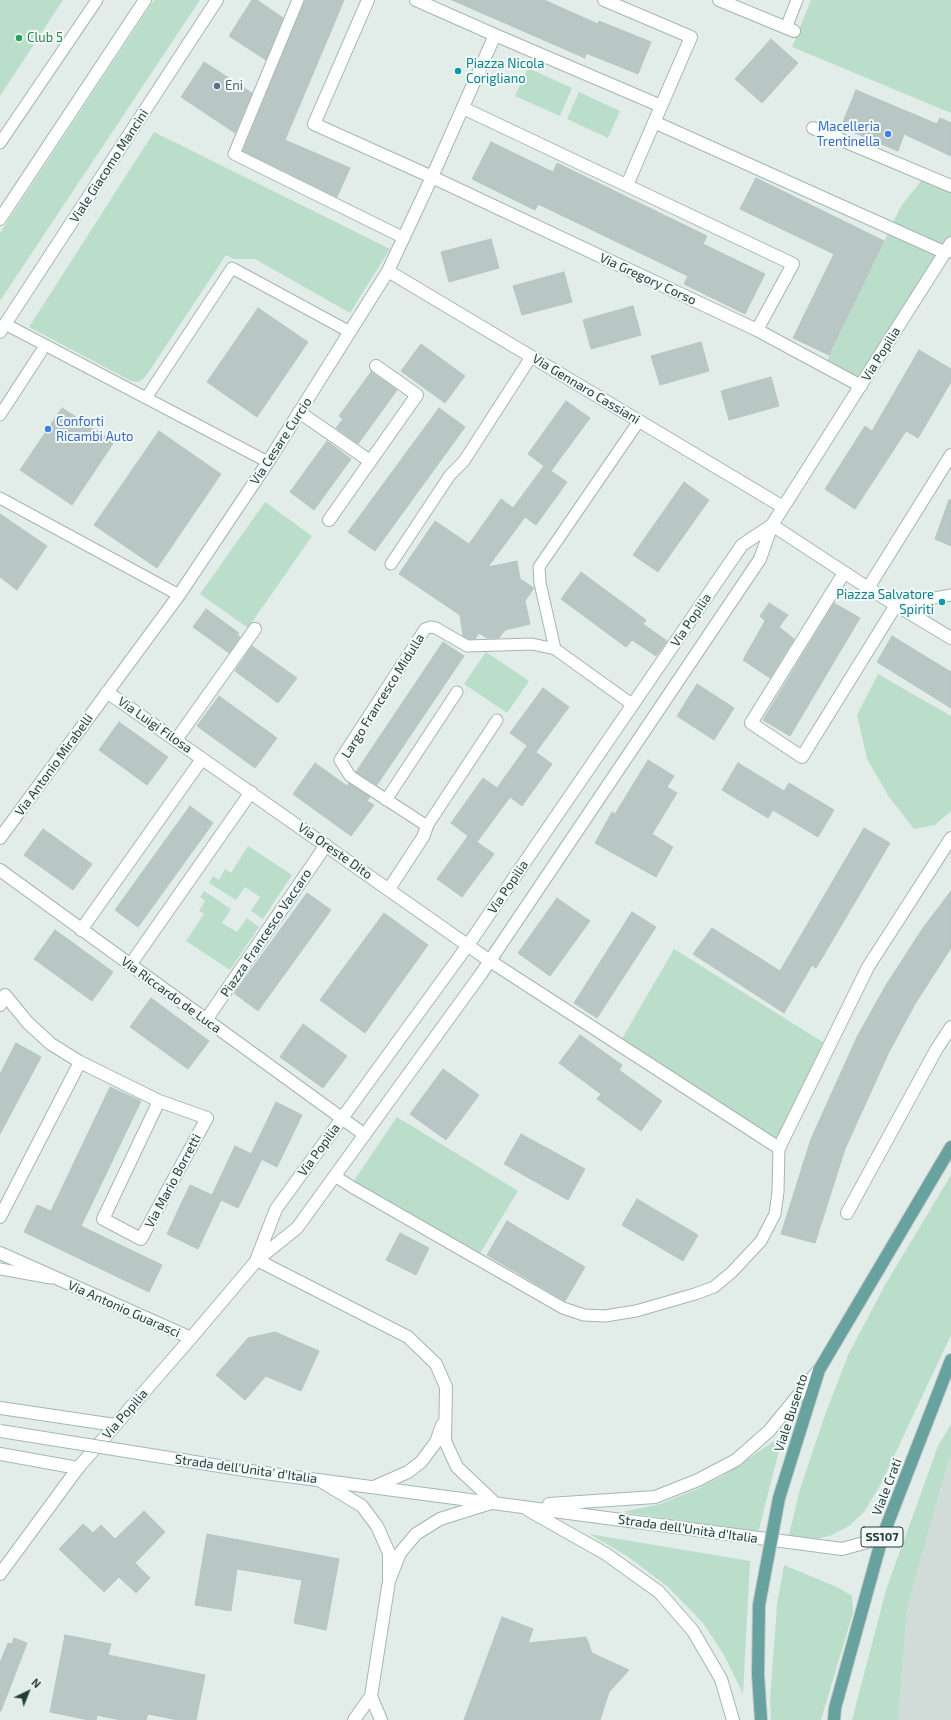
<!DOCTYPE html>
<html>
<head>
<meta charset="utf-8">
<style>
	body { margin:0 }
	#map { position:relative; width:951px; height:1720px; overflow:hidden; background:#e2edea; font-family:"Exo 2",sans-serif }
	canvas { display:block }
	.north { position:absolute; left:8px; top:1672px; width:40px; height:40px; -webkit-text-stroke:3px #f3f9f7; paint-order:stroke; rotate:43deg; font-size:11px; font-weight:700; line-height:16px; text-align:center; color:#223e3b }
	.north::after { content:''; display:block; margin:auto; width:14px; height:18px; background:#223e3b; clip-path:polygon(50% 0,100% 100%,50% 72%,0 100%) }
</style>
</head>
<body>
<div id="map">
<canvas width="951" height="1720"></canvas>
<div class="north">N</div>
</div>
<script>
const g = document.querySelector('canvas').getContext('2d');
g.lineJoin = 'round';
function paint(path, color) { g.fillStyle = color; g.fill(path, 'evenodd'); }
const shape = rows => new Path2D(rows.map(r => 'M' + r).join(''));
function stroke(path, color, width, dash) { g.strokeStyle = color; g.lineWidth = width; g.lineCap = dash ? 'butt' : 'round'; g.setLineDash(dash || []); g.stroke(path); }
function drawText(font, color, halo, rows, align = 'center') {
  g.font = font + ' "Exo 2",sans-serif'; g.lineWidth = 4; g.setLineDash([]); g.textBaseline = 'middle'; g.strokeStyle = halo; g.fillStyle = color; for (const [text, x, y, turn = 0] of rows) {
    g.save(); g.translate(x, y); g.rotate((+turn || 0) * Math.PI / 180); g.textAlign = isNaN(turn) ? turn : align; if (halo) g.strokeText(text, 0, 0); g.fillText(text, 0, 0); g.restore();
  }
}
paint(shape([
	[951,1455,951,1720,898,1720,907,1609,947,1465]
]), '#d1dcd9');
paint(shape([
	[0,0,63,0,0,96],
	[154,0,200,0,0,301,0,233],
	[811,0,951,0,951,113,792,47],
	[528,68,572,88,560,116,515,96],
	[579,92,620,111,608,138,567,119],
	[154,132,390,249,350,313,255,259,234,259,226,255,148,373,143,379,138,382,131,381,29,327],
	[926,175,951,186,951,243,861,386,824,367,901,206],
	[265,502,312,536,248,628,200,594],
	[486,652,529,681,507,713,464,684],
	[878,674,951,716,951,811,935,825,914,829,889,797,867,759,857,715],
	[248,846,292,875,263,919,251,911,260,897,245,887,236,900,209,883,213,876,219,880,225,869,231,873],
	[204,891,231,909,222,923,237,932,247,918,259,927,230,970,186,941,204,914,199,911,205,901,200,897],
	[674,949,829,1046,779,1148,619,1044],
	[397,1117,518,1191,479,1255,353,1182],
	[951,1175,951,1335,881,1484,864,1512,849,1526,832,1535,814,1540,788,1539,800,1489,826,1412,849,1353,885,1285],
	[951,1424,951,1456,947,1465,907,1609,898,1720,852,1720,886,1590,938,1446],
	[783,1435,758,1533,623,1512,660,1504,697,1489,724,1475],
	[589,1534,750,1561,743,1694,724,1655,703,1623,668,1587,627,1556],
	[784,1565,839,1588,852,1596,853,1613,821,1720,771,1720,770,1700,777,1605]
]), '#bbdecb');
const building = shape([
	[252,0,257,0,283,18,266,60,229,36,252,0],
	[305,0,344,0,285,140,350,168,337,197,243,151,305,0],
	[452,0,544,0,598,24,599,21,651,42,638,74,586,53,585,58,452,0],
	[771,39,798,63,762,103,735,79,771,39],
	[204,62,252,93,235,133,181,97,204,62],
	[856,90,937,124,940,118,951,123,951,156,904,134,898,151,841,127,856,90],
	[491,142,553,172,557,163,707,236,703,244,765,274,745,314,684,284,688,276,538,204,535,210,472,179,491,142],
	[756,178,884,241,829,355,793,338,834,254,740,209,756,178],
	[491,239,499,268,449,282,441,252,491,239],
	[564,272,572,302,522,315,513,286,564,272],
	[633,306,641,335,591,349,583,320,633,306],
	[258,308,308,342,257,417,207,382,258,308],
	[701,342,709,371,660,385,651,356,701,342],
	[421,344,465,376,445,403,401,371,421,344],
	[919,350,951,369,951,382,918,438,906,431,855,509,825,489,865,426,872,431,919,350],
	[371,372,397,390,358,444,336,428,343,419,339,416,371,372],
	[771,377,779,406,729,420,721,391,771,377],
	[566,401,590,418,551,471,567,482,536,525,525,517,488,567,517,561,520,579,534,588,525,601,530,624,505,630,499,638,487,638,479,633,475,639,469,639,463,636,460,615,399,574,435,521,469,544,501,499,513,508,544,466,528,454,566,401],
	[62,408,114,442,72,505,20,470,62,408],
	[439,408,465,427,375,551,348,532,439,408],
	[159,431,221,474,157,568,94,525,159,431],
	[327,441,351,459,314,510,290,492,327,441],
	[684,482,709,500,658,572,633,555,684,482],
	[949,500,951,500,951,546,935,539,949,500],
	[0,514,47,546,17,590,0,577,0,514],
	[581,572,646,620,643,624,667,641,656,656,632,640,626,647,561,599,581,572],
	[769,603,788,615,779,627,794,639,770,678,743,660,765,621,760,616,769,603],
	[834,603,860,618,790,736,763,720,834,603],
	[206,609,239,633,237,635,240,637,229,653,193,627,206,609],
	[892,636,951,672,951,708,877,662,892,636],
	[443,642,464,656,377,785,356,772,443,642],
	[252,646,297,678,278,703,235,671,252,646],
	[697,684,734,708,714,740,677,716,697,684],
	[543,688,569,707,536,752,510,733,543,688],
	[219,696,277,738,255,768,197,726,219,696],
	[119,722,168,757,147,785,99,750,119,722],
	[527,746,552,764,522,806,510,797,477,842,494,854,462,897,437,879,468,836,451,823,483,778,497,788,527,746],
	[648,760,674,776,667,787,677,793,652,834,673,847,656,877,595,843,612,812,615,814,648,760],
	[315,763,347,786,349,783,370,797,367,801,374,805,351,836,293,794,315,763],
	[738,763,784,791,789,783,834,810,818,837,773,810,768,818,722,790,738,763],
	[190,806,213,823,138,927,115,910,190,806],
	[864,828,890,843,816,968,812,965,784,1013,693,954,712,928,780,971,864,828],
	[43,829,92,864,73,890,24,855,43,829],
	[951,891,951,948,915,1004,889,1052,845,1149,815,1243,781,1234,811,1139,857,1037,886,985,923,928,951,891],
	[307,893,331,910,258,1011,234,993,307,893],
	[557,898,590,921,550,976,518,953,557,898],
	[632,912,656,927,597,1018,574,1003,632,912],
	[384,913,428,945,365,1033,320,1000,384,913],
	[55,930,113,972,92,1001,34,959,55,930],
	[151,998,209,1041,188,1069,130,1027,151,998],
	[303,1024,347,1056,323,1088,280,1057,303,1024],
	[580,1035,622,1065,619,1070,662,1101,641,1131,597,1099,601,1094,559,1063,580,1035],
	[16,1043,41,1057,0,1134,0,1074,16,1043],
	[443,1069,479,1095,446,1140,410,1114,443,1069],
	[110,1087,141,1101,81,1226,162,1265,149,1292,24,1232,37,1205,51,1211,110,1087],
	[276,1102,302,1115,277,1167,251,1154,276,1102],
	[521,1134,585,1169,568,1200,504,1164,521,1134],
	[235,1146,262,1159,238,1208,221,1200,198,1249,167,1234,190,1185,212,1195,235,1146],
	[637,1199,698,1235,683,1261,622,1225,637,1199],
	[507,1221,585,1267,565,1301,487,1255,507,1221],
	[400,1233,429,1248,416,1275,386,1260,400,1233],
	[275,1332,319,1351,301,1391,266,1376,245,1400,216,1375,248,1338,275,1332],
	[144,1511,165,1532,135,1563,150,1578,136,1593,119,1577,104,1592,59,1549,83,1524,93,1533,101,1525,115,1539,144,1511],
	[207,1534,339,1559,326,1630,294,1623,302,1580,237,1569,231,1611,195,1605,207,1534],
	[502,1617,533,1629,528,1643,586,1637,592,1653,629,1670,609,1692,600,1720,464,1720,502,1617],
	[65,1635,111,1644,108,1655,205,1675,196,1720,178,1720,148,1714,146,1720,121,1720,97,1715,96,1720,89,1720,50,1712,65,1635],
	[14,1638,27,1643,1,1711,0,1711,0,1663,8,1643,12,1644,14,1638]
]);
paint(building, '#b8c7c4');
stroke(building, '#b5c6c2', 1);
const lane = shape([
	[298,0,234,154,404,238],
	[786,28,797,0],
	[0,143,97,0],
	[5,324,268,462],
	[146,398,232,268,350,332],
	[0,415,41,352],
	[0,498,179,595],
	[391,564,450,475,464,461,531,357],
	[896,605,951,595],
	[555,649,540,583,539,567,639,421],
	[497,720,427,826,350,776,340,760,425,629,430,627,436,628,467,646,532,644,555,649,633,705],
	[386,800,457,692],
	[335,1176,352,1187,563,1308,584,1315,605,1316,636,1311,695,1294,714,1287,732,1272,761,1241,775,1214,778,1192,779,1148],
	[0,1269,51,1278]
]);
const street = shape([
	[368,0,314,124,432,177,757,330,861,386],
	[604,0,691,37,627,185],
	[719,0,794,31],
	[495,35,661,106],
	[463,108,793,264,757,330],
	[654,122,946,253],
	[813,128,951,186],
	[388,271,783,507],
	[299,412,370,461],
	[329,520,417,395,376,366],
	[772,525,868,588,951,638],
	[844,573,751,723,802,757,896,605],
	[868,588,951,455],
	[107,692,490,961,779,1148,868,967,951,838],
	[176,740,255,629],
	[0,838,179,595,268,462,388,271,432,177,495,35,416,0],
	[0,870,365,1135],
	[389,889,423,837,427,826],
	[81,930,202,759],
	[130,965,251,792],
	[0,1005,5,995,28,1023,51,1044,80,1062,159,1101,207,1118,141,1239,103,1219,159,1101],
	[206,1020,326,845],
	[847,1213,936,1050,951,1027],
	[0,1217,80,1062],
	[0,1253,191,1338],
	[257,1258,276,1209,468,945,742,545,772,525],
	[257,1260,408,1337,436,1364,446,1387,445,1441,457,1467,494,1502,440,1519,416,1534,400,1553,389,1581],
	[319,1480,362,1506,377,1526,389,1553,389,1581,371,1696,354,1720],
	[374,1487,408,1472,421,1462,436,1442,442,1425],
	[0,1574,78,1468,191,1338,257,1260,297,1228,481,974,760,559,772,525,951,243],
	[371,1696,381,1720]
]);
const secondary = shape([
	[0,219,145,0],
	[0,332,217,0],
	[0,1408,115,1425],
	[0,1454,78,1468],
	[257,1472,842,1549,882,1538],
	[549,1504,655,1497,698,1480,736,1460,769,1431,818,1371],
	[528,1510,606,1554,659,1592,693,1631,721,1679,733,1720]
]);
const primary = shape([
	[779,1498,819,1370,951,1147],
	[759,1605,758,1674,761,1720],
	[834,1720,835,1708,882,1538,951,1360]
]);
stroke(lane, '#a5b5b2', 13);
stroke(street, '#a5b5b2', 14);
stroke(secondary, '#a1b8b4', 14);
stroke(primary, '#c1c9c8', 14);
stroke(lane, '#fff', 11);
stroke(street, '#fff', 12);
stroke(secondary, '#fff', 12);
stroke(primary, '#67a29e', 12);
const secondaryBridge = shape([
	[0,1431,257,1472]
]);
const primaryBridge = shape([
	[759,1605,779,1498]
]);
stroke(secondaryBridge, '#a1b8b4', 14, []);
stroke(primaryBridge, '#c1c9c8', 14, []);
stroke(secondaryBridge, '#fff', 12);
stroke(primaryBridge, '#67a29e', 12);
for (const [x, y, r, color] of [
	[19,38,4,"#2e9e5b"],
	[458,71,4,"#0f9aa8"],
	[217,86,4,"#5c6f8a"],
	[888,134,4,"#3f7fe0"],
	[48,429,4,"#3f7fe0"],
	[942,602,4,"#0f9aa8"]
]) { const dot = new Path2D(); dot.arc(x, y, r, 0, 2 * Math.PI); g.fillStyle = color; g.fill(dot); stroke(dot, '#f3f9f7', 1.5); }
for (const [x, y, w] of [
	[882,1537,42]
]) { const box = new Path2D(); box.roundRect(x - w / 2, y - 10, w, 20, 3); g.fillStyle = '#f3f9f7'; g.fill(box); stroke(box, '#223e3b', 1); }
drawText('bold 12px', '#223e3b', null, [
	["SS107",882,1537]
]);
drawText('13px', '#27864d', '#f3f9f7', [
	["Club 5",27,38]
], 'left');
drawText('13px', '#0d838f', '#f3f9f7', [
	["Piazza Nicola",466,64],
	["Corigliano",466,79],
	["Piazza Salvatore",934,595,"right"],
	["Spiriti",934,610,"right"]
], 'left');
drawText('13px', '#4e5e75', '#f3f9f7', [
	["Eni",225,86]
], 'left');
drawText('13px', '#366cbe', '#f3f9f7', [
	["Macelleria",880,127],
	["Trentinella",880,142],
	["Conforti",56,422,"left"],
	["Ricambi Auto",56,437,"left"]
], 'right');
drawText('13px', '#223e3b', '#f3f9f7', [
	["Viale Giacomo Mancini",109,166,-57],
	["Via Gregory Corso",648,279,25],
	["Via Popilia",881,354,-58],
	["Via Gennaro Cassiani",586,389,31],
	["Via Cesare Curcio",281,441,-57],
	["Via Popilia",691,620,-56],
	["Largo Francesco Midulla",383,696,-58],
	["Via Luigi Filosa",155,725,35],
	["Via Antonio Mirabelli",54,765,-54],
	["Via Oreste Dito",335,851,35],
	["Via Popilia",508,887,-56],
	["Piazza Francesco Vaccaro",266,933,-56],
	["Via Riccardo de Luca",171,995,36],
	["Via Popilia",319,1150,-54],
	["Via Mario Borretti",173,1181,-62],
	["Via Antonio Guarasci",124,1309,24],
	["Viale Busento",791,1413,-72],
	["Via Popilia",125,1414,-49],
	["Strada dell'Unita' d'Italia",246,1469,8],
	["Viale Crati",887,1487,-69],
	["Strada dell'Unità d'Italia",688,1529,8]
]);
</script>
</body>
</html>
